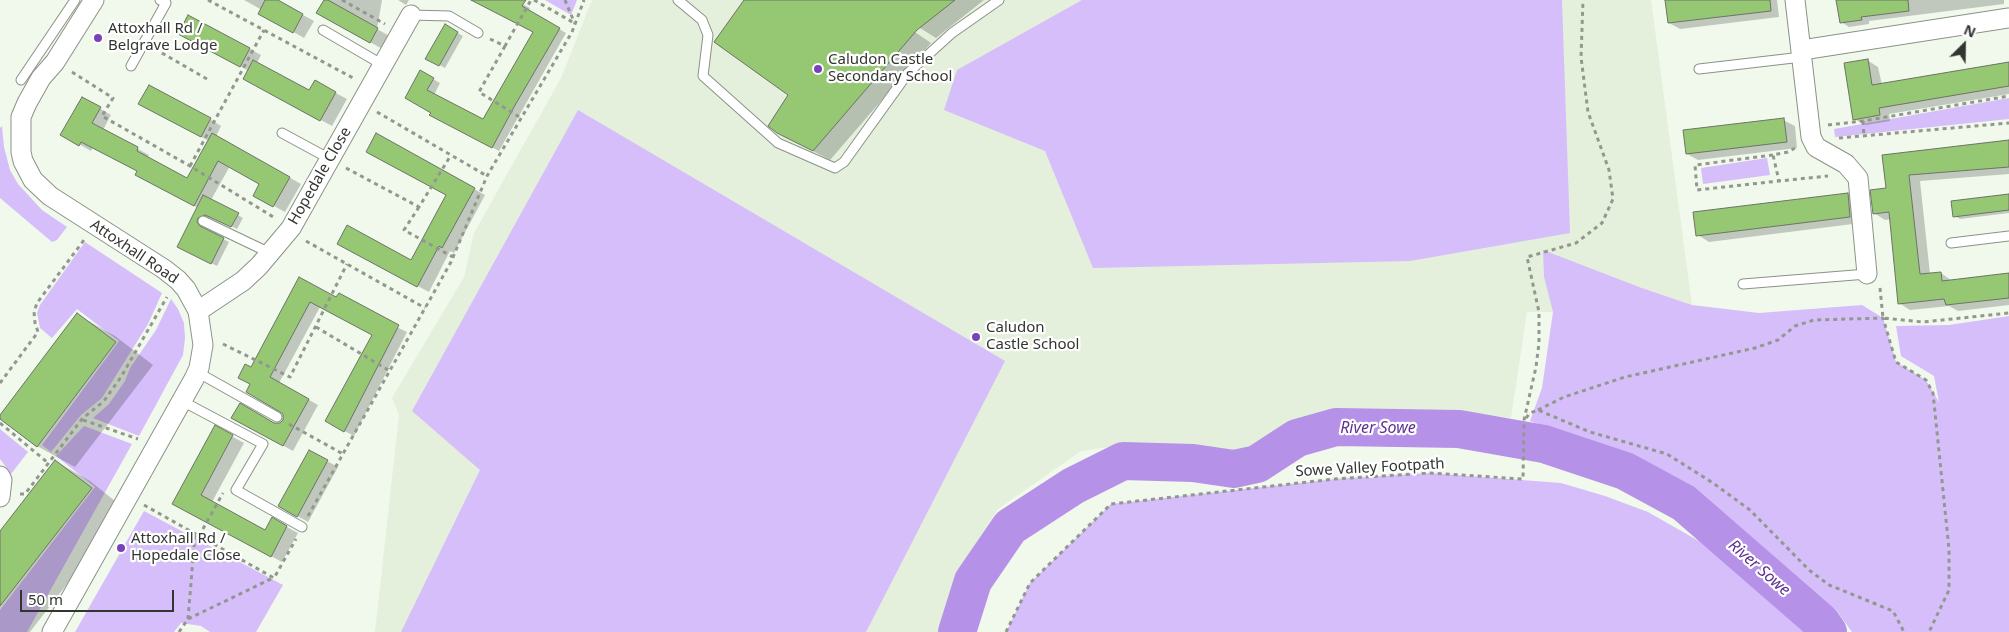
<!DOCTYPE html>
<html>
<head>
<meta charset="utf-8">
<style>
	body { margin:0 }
	#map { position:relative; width:2009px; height:632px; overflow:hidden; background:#f1f9ec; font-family:"Noto Sans",sans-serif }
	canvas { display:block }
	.north { position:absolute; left:1939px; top:20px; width:50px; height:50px; -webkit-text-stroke:4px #fff; paint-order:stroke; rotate:23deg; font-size:14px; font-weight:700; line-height:20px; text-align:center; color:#323530 }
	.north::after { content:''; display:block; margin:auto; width:18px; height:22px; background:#323530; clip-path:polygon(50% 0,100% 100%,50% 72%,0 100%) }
	.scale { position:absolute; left:20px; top:590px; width:154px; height:22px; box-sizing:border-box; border:2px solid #323530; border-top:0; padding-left:6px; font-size:15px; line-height:18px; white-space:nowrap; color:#323530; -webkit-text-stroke:4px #fff; paint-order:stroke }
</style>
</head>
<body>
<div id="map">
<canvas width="2009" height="632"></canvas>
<div class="north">N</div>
<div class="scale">50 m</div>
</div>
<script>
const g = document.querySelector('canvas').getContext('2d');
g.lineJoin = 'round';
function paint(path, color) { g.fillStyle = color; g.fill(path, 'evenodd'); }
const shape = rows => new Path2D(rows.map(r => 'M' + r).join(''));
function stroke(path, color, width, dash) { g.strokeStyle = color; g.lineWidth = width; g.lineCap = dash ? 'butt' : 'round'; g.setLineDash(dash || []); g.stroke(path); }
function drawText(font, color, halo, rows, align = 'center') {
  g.font = font + ' "Noto Sans",sans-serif'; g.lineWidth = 4.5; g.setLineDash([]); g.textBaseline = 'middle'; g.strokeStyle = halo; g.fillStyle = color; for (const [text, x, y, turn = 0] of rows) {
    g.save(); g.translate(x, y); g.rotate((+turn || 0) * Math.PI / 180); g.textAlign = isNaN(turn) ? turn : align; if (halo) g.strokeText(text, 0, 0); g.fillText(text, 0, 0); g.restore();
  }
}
paint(shape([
	[592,0,1651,0,1692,305,1639,287,1544,277,1553,312,1527,312,1511,418,1459,413,1338,411,1292,429,1249,452,1116,446,1081,451,998,509,958,571,939,632,375,632,399,415,392,398,464,277,474,233,561,78]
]), '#e4f0dc');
paint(shape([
	[545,0,577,0,571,15],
	[1082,0,1562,0,1570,233,1410,261,1093,268,1045,151,944,110,957,70],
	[2009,98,2009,119,1835,137,1834,129],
	[578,110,1005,361,866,632,401,632,480,470,412,411],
	[2,126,4,147,10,170,18,184,42,210,67,227,57,240,52,242,0,198,0,128],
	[1767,158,1770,175,1703,184,1701,168],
	[85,242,162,293,148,324,102,398,81,415,51,452,42,445,119,341,77,309,52,338,40,328,37,313,40,305],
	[1543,250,1639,287,1692,305,1759,313,1862,305,1883,318,1896,362,1926,380,1939,402,1934,376,1901,356,1896,326,1949,325,2009,316,2009,632,1852,632,1837,611,1744,531,1652,467,1530,421,1542,388,1553,312,1544,277],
	[171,299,178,309,184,323,185,338,183,355,139,436,93,418,109,404,125,381,130,368,156,330],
	[84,426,132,444,27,632,0,632,0,610,95,487,56,456],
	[0,429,28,452,11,474,0,459],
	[1429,473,1561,483,1605,496,1648,512,1704,544,1758,581,1808,632,1006,632,1030,583,1111,504,1335,479],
	[144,511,283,585,256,632,210,632,201,626,181,623,174,632,75,632]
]), '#d5befa');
paint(shape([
	[244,0,276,0,314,21,304,38,260,13,262,10],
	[325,0,382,0,377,29,393,38,386,51,334,22],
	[398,0,409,0,406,5],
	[474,0,515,0,530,8,529,11,566,33,499,151,438,118,432,112,420,72,440,83,434,95,484,121,535,32],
	[745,0,868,0,931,43,830,160,777,132,790,95],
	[896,0,984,0,936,38,920,28],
	[1669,0,1777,0,1779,17,1680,29,1669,23],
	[1838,0,2004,0,2004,4,1869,21,1869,24,1849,27,1841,22],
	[188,16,261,55,257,63,310,92,315,82,347,99,332,126,256,85,249,71,190,39],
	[445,26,463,36,445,68,427,58],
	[1867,60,1878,67,1882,85,2009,62,2009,94,1889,114,1890,121,1866,125,1854,119],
	[82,98,111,115,103,130,149,155,147,158,188,180,209,141,151,110,210,119,221,126,216,136,301,184,285,212,254,195,261,184,230,166,211,200,243,218,237,229,212,217,203,221,202,226,205,230,229,242,217,266,184,249,198,208,147,180,138,171,93,147,91,151,62,134],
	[1783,120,1795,126,1797,148,1698,160,1687,154],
	[376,135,485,195,454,253,450,251,429,292,350,250,412,261,448,195],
	[2009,141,2009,174,1920,181,1930,274,1941,273,1952,281,2009,275,2009,305,1958,311,1949,306,1910,310,1899,303,1891,219,1885,220,1874,213,1887,189,1883,156],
	[1848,194,1859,200,1861,223,1709,242,1698,235],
	[2009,195,2009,213,1960,219,1955,216],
	[300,279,337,299,407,332,354,436,326,421,374,335,320,307,279,383,318,405,293,451,233,418,274,424,280,424,284,420,284,414,251,384,252,368],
	[78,315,115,336,153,365,75,467,37,446,0,417],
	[215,427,244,443,212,502,266,531,272,519,298,533,282,562,185,510],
	[55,461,90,481,125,509,30,632,0,632,0,533],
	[327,461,338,467,308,522,280,506]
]), '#0003');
stroke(shape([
	[957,632,973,581,1010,527,1073,486,1123,461,1193,463,1234,469,1257,464,1297,438,1336,427,1459,429,1544,444,1625,471,1684,503,1821,622,1828,632]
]), '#b592e7', 38);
const building = shape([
	[265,0,278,0,303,14,293,33,258,14,265,0],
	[324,0,328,0,378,28,370,43,316,13,324,0],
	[471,0,526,0,522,6,560,28,514,107,492,148,429,115,431,113,405,98,420,70,434,78,427,90,483,119,533,32,471,0],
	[744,0,955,0,917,30,813,151,777,133,768,126,788,95,714,42,744,0],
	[1665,0,1770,0,1771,11,1668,23,1665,0],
	[1836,0,1908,0,1909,11,1861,17,1862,20,1840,23,1836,0],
	[188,15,250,48,240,67,178,34,188,15],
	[445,24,458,32,439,66,425,59,445,24],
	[1868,59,1872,85,2009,62,2009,86,1879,108,1880,115,1853,120,1844,63,1868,59],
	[253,60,309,90,315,80,336,92,320,121,243,79,253,60],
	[149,85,211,118,201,137,138,104,149,85],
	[82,97,101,107,92,123,138,147,137,151,187,178,212,133,290,177,273,207,253,196,259,184,218,161,194,206,135,175,137,171,81,142,79,146,60,135,82,97],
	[1784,118,1787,142,1686,154,1683,130,1784,118],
	[376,133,475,188,442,248,439,246,417,287,337,244,347,225,411,260,446,195,366,152,376,133],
	[2009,140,2009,167,1909,175,1920,274,1941,272,1942,281,2009,273,2009,298,1946,305,1944,299,1898,304,1889,212,1873,214,1870,190,1886,188,1882,155,2009,140],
	[1848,193,1850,217,1696,236,1693,212,1848,193],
	[2009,194,2009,210,1953,217,1951,201,2009,194],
	[203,195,239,213,231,227,205,215,198,218,197,222,200,226,224,238,211,264,177,247,203,195],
	[299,277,336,297,339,293,399,325,344,432,325,421,372,335,310,302,270,377,309,399,283,446,231,418,240,403,274,423,280,423,283,420,283,414,280,412,246,392,250,384,238,378,245,364,251,367,299,277],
	[77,313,116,342,37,447,0,419,0,415,77,313],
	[215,425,233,435,201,495,265,530,272,517,287,526,271,557,172,504,215,425],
	[309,450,328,460,297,517,278,506,309,450],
	[55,460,92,488,0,606,0,531,55,460]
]);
paint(building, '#96c773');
stroke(building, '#6c7368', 1);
const service = shape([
	[678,0,702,20,708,35,703,76,778,143,835,168,844,162,908,73,952,33,999,0],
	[411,15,449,16,478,33],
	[323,30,383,65],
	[131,66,166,3,160,0],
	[1699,69,1802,57],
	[21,80,75,0],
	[282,133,330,159],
	[203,221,270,253],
	[1951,243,2009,236],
	[1743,284,1867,274],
	[197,372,277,417],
	[182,401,263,444,236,490,302,527]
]);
const minor = shape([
	[1795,0,1811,137,1816,147,1846,164,1858,178,1867,274],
	[1802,50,2009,18],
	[198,311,243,281,259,266,291,228,411,15],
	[0,476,2,480,0,497],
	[52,632,194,379,199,368,203,345,198,311,186,289,178,280,164,269,50,196,33,180,23,161,21,152,21,117,27,103,41,78,55,62,94,0]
]);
stroke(service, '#8b9287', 11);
stroke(minor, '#8b9287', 21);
stroke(shape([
	[208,0,353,78],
	[342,0,385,24],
	[534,0,576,24],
	[565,0,575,24],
	[490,39,505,46,531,0],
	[505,46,479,92,521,118],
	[155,49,207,79],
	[72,72,113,98,102,116,190,166,275,218],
	[377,112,487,176],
	[1863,121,1864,137],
	[1828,125,1863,121,2009,96],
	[1839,138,2009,123],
	[1795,148,1788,152,1773,155,1779,181,1828,176],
	[1773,155,1695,165,1697,190,1779,181],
	[190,166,264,30],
	[346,168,419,207,451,155],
	[419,207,404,230,453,257],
	[306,241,425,308],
	[1880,288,1883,318,1923,322,2009,313],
	[316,327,390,371],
	[223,344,290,377,347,264],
	[0,383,38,332,35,323,34,312,37,303,84,240],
	[1538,410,1564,397,1625,377,1755,348,1778,340,1795,326,1814,320,1883,318,1896,362,1926,380,1933,393,1949,549,1949,590,1929,632],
	[1526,418,1530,413,1538,410,1590,432,1667,454,1713,483,1750,510,1809,570,1829,585,1893,611,1904,632],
	[83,420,138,439],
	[0,423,47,462],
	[289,424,343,454],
	[20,494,25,494,82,419,104,401,121,377,167,297],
	[144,505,274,578,296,539],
	[308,516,451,262,487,176,572,32,584,0],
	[199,536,223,493],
	[188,619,195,534],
	[179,632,188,619,273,578],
	[1006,632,1030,583,1111,504,1335,479,1429,473,1523,479,1524,420,1536,367,1539,343,1539,312,1527,257,1576,243,1602,223,1613,199,1609,170,1588,112,1581,57,1583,0]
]), '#92988f', 3, [4, 4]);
stroke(service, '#fff', 9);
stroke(minor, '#fff', 19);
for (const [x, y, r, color] of [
	[98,38,5,"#7a42b8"],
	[818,69,5,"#7a42b8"],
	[976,337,5,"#7a42b8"],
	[121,548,5,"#7a42b8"]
]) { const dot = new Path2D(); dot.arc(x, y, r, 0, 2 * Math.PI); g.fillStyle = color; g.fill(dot); stroke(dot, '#fff', 2); }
drawText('15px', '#323530', '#fff', [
	["Attoxhall Rd /",108,29],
	["Belgrave Lodge",108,46],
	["Caludon Castle",828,60],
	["Secondary School",828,77],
	["Caludon",986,328],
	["Castle School",986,345],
	["Attoxhall Rd /",131,539],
	["Hopedale Close",131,556]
], 'left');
drawText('15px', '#323530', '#fff', [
	["Hopedale Close",320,176,-60],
	["Attoxhall Road",134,252,34],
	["Sowe Valley Footpath",1370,468,-3]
]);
drawText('italic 16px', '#5f3192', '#fff', [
	["River Sowe",1378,428],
	["River Sowe",1759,568,41]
]);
</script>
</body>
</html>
